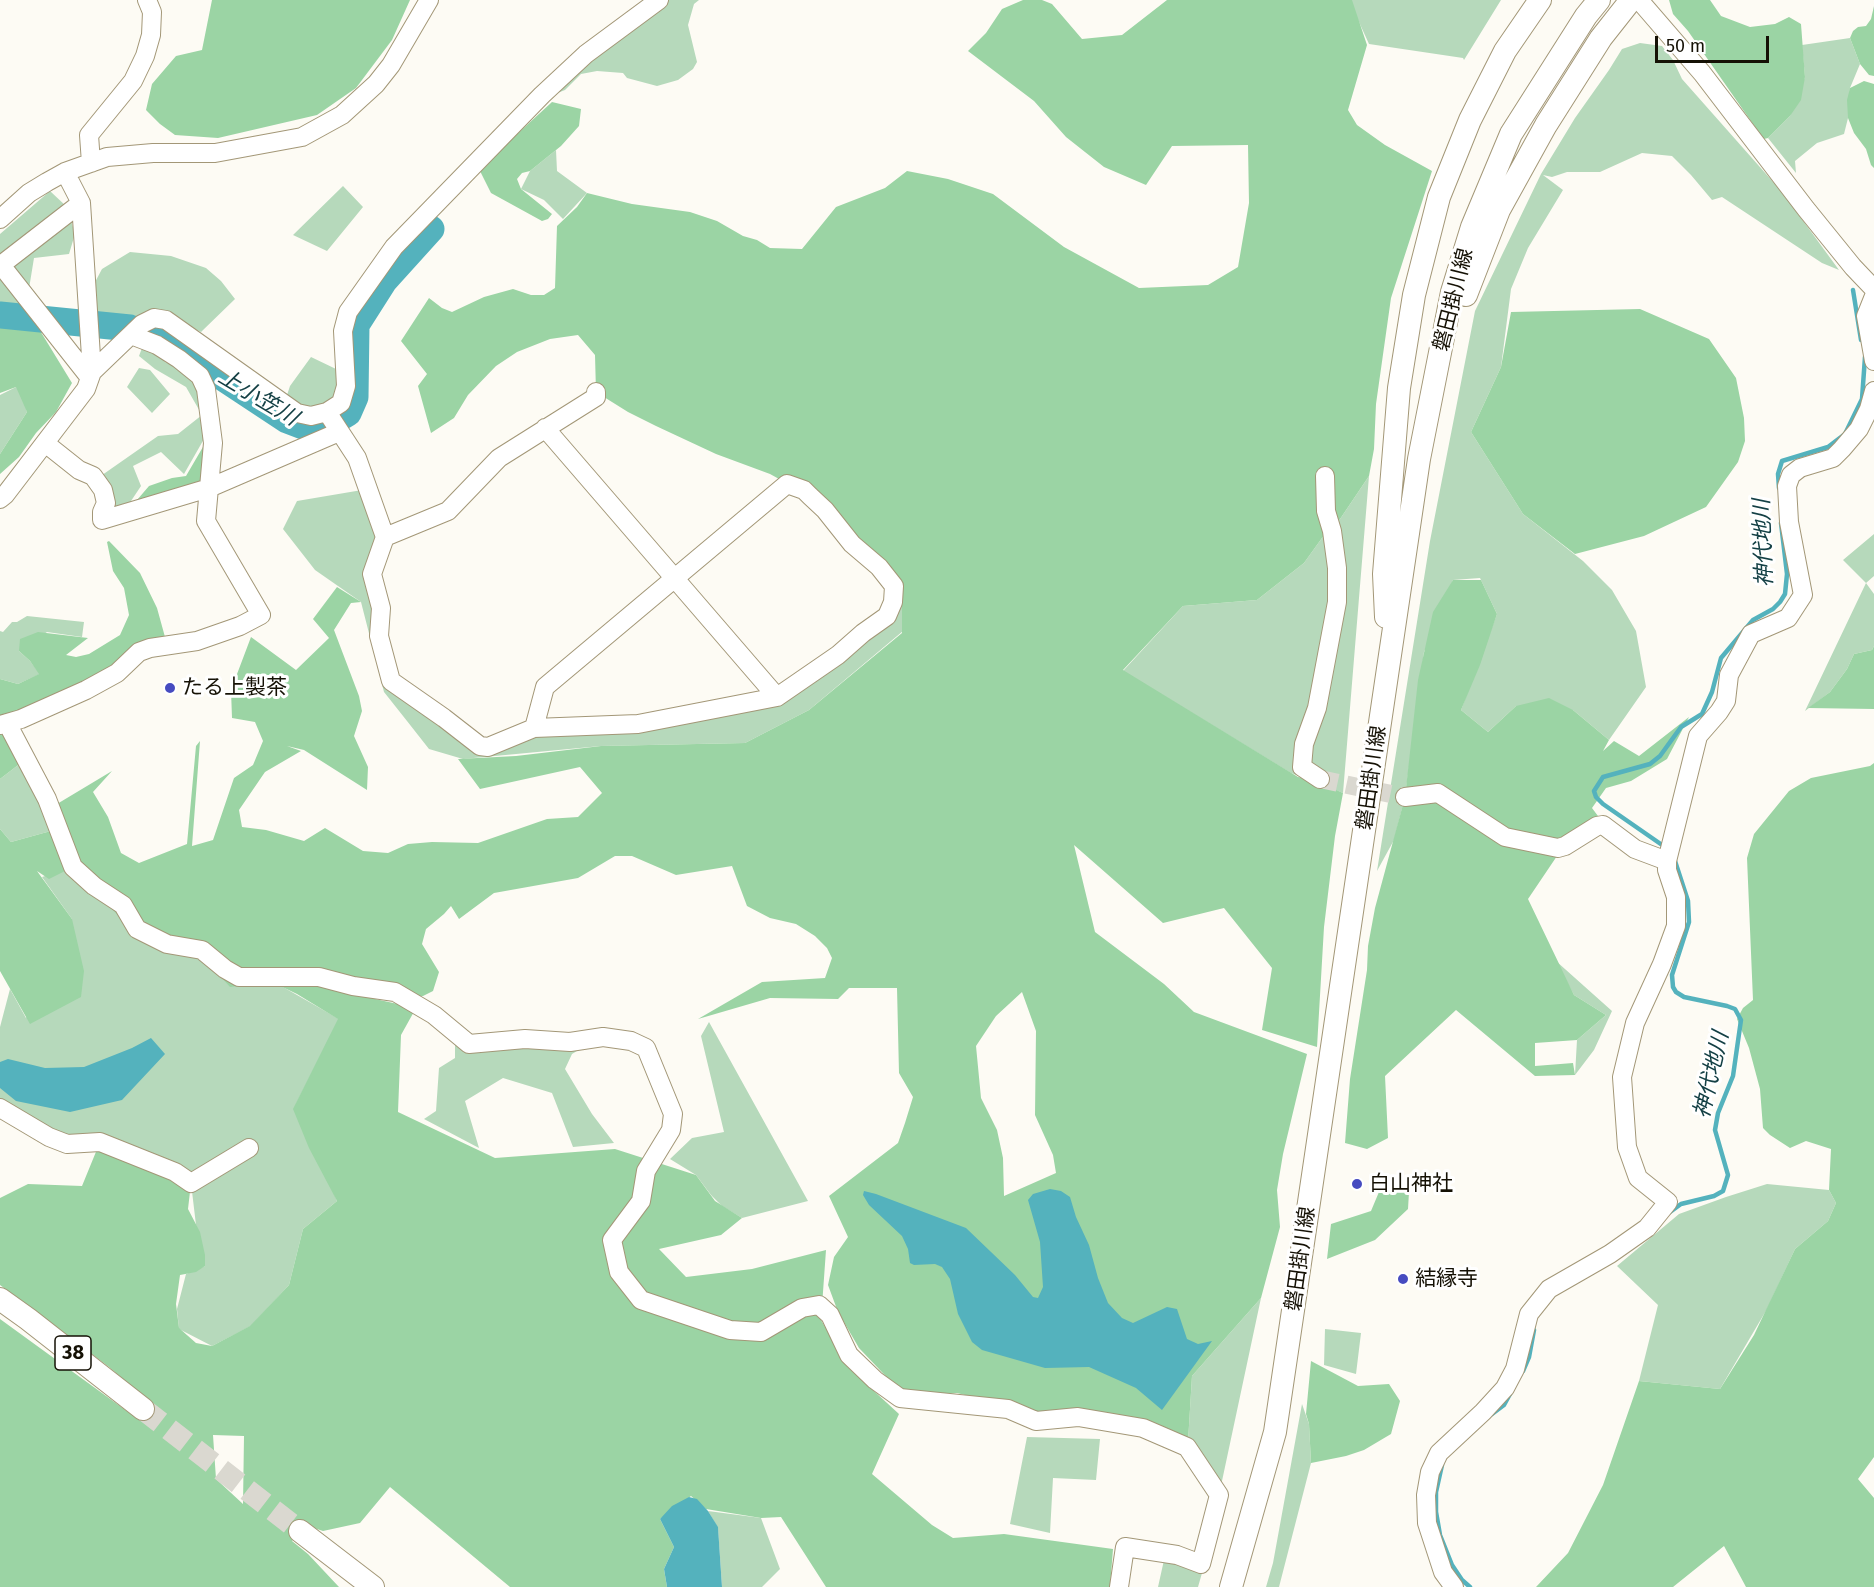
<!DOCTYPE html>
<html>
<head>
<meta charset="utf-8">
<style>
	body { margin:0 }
	#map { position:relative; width:1874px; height:1587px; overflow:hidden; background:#fdfbf4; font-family:"Fira Sans",sans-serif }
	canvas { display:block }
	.scale { position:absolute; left:1655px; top:36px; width:114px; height:27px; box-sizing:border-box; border:3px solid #151105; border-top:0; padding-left:8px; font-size:18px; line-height:21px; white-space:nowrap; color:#151105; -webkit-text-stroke:4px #fff; paint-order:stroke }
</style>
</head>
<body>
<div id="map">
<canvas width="1874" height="1587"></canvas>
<div class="scale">50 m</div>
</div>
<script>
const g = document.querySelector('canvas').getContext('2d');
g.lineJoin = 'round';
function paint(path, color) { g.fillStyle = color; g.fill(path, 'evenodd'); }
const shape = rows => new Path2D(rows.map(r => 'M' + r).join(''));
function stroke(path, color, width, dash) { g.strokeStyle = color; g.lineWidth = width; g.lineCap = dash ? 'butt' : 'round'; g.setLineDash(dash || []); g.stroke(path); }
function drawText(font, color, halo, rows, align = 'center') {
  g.font = font + ' "Fira Sans","Noto Sans JP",sans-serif'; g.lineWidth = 6; g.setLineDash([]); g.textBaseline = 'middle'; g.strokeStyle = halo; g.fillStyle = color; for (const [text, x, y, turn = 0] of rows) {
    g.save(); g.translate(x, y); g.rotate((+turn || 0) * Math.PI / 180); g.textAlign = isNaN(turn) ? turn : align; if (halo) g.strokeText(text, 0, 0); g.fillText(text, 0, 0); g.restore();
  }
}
paint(shape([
	[663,0,699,0,694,4,688,25,697,62,693,69,678,80,657,86,627,78,623,73,597,71,581,74,565,90,555,94,565,76],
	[1349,0,1501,0,1464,60,1463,58,1369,44],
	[1850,38,1860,64,1850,88,1848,118,1844,134,1817,143,1795,161,1796,173,1768,138,1790,116,1805,77,1802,45],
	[1640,43,1662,46,1673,60,1682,79,1782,192,1839,270,1822,263,1722,197,1712,200,1691,175,1672,156,1642,153,1600,172,1567,172,1552,177,1543,175,1563,190,1528,248,1511,289,1501,367,1471,432,1523,514,1583,561,1612,590,1636,631,1646,687,1609,740,1573,710,1516,706,1488,732,1461,710,1497,614,1480,578,1453,580,1424,652,1405,797,1394,840,1377,871,1430,541,1475,311,1541,174,1575,118,1609,70,1622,49],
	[556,150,557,171,587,193,563,219,544,200,521,189,530,171],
	[343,186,363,207,327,251,293,235],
	[50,191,67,207,75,234,69,254,34,258,26,307,0,316,0,234],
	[130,252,171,256,206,268,221,281,235,299,201,332,158,311,126,322,96,314,94,284,102,269],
	[142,348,159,352,165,362,188,372,197,382,208,432,184,474,161,452,133,466,141,486,131,501,169,498,107,518,95,480,158,436,178,434,202,415,186,387,155,369,139,356],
	[311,357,336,369,339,367,343,387,332,402,323,408,302,405,286,398,290,386],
	[139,368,150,370,170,394,152,413,127,387],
	[20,385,27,412,0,454,0,395],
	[1369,476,1343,793,1291,773,1123,671,1183,606,1257,600,1304,563,1322,538,1332,531],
	[368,489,385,537,370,574,391,681,480,746,534,728,638,724,777,697,879,622,902,592,903,631,809,710,745,743,601,746,463,759,429,749,407,721,384,692,361,602,315,570,283,529,297,501],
	[1874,534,1874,576,1866,583,1874,594,1874,646,1872,650,1854,654,1847,669,1830,692,1805,711,1866,583,1843,560],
	[27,616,84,622,82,637,47,632,19,651,30,661,40,674,18,684,0,679,0,631,3,632,12,622,17,622],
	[26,759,58,829,11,842,0,829,0,779],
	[73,867,339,1019,296,1104,337,1201,303,1229,289,1285,251,1326,212,1346,179,1329,177,1309,186,1274,205,1266,196,1225,191,1183,79,1144,0,1108,0,1027,10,989,26,1018,72,919,42,877],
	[1556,961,1612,1011,1594,1050,1575,1075,1577,1040,1606,1015,1574,995],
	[709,1022,808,1201,742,1218,722,1206,711,1195,696,1175,670,1159,692,1138,724,1132,701,1036],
	[592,1042,572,1054,565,1069,592,1114,614,1143,573,1147,552,1093,503,1078,465,1101,479,1148,424,1119,436,1111,439,1068,455,1058,455,1044],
	[1767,1184,1829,1190,1836,1203,1828,1221,1795,1249,1767,1309,1720,1389,1639,1381,1658,1305,1617,1266,1679,1214,1726,1197],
	[1261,1298,1219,1495,1188,1442,1192,1376],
	[1325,1329,1361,1333,1356,1374,1324,1365],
	[1302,1404,1309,1424,1311,1463,1279,1587,1266,1587,1273,1563],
	[1027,1437,1100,1439,1096,1480,1053,1478,1050,1533,1010,1524],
	[708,1511,761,1518,780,1569,762,1587,722,1587,718,1528],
	[1164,1560,1176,1560,1202,1573,1198,1587,1158,1587]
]), '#b6d9bb');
paint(shape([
	[212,0,410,0,392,40,356,88,317,115,218,138,175,135,160,124,146,110,152,84,176,56,202,50],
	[1023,0,1042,0,1052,4,1082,39,1122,35,1167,0,1352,0,1367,45,1348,110,1357,125,1385,145,1432,171,1391,298,1376,404,1374,449,1369,476,1332,531,1322,538,1304,563,1257,600,1183,606,1123,670,1298,777,1311,779,1343,793,1335,836,1324,927,1317,1047,1262,1030,1272,968,1224,908,1163,923,1074,845,1095,932,1164,984,1194,1012,1307,1054,1283,1154,1277,1190,1280,1227,1261,1298,1192,1376,1188,1442,1041,1414,957,1393,921,1396,898,1389,859,1348,838,1312,828,1285,834,1257,848,1237,829,1196,898,1143,905,1123,913,1097,899,1073,897,988,849,988,838,999,770,998,698,1019,762,982,825,978,832,958,827,948,815,936,796,924,770,918,747,906,732,866,676,875,632,856,615,856,578,878,494,893,459,919,451,906,444,914,426,929,422,944,439,972,433,991,423,996,375,999,416,1008,401,1035,398,1112,495,1158,615,1149,696,1175,715,1201,742,1218,721,1235,659,1249,686,1277,752,1269,826,1250,821,1320,850,1369,899,1414,872,1474,932,1525,953,1538,1004,1534,1113,1549,1110,1587,826,1587,781,1517,761,1518,706,1509,691,1496,660,1519,674,1547,664,1569,667,1587,510,1587,390,1487,360,1523,323,1531,305,1525,292,1541,308,1554,339,1587,0,1587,0,1319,135,1417,149,1401,109,1367,0,1285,0,1198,28,1184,82,1186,100,1142,191,1183,188,1209,200,1232,205,1255,205,1266,196,1272,180,1275,176,1304,179,1328,196,1343,212,1346,250,1326,289,1285,303,1229,337,1201,309,1148,293,1109,338,1019,297,994,272,982,230,987,197,950,139,938,73,867,49,879,37,871,72,919,84,971,81,997,30,1024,0,971,0,829,11,842,58,829,57,804,112,771,93,792,108,817,121,853,139,863,187,844,196,746,200,741,192,846,213,840,234,778,253,765,263,741,255,722,232,718,231,690,251,637,296,670,329,638,313,619,337,587,361,602,351,603,334,630,359,696,362,711,354,736,368,767,367,790,304,750,287,746,301,751,265,772,239,810,242,827,266,830,304,841,325,828,363,851,388,853,408,844,432,842,478,843,547,819,578,817,602,793,580,767,480,789,458,759,516,756,601,746,745,743,809,710,902,633,902,592,790,485,770,474,716,454,656,426,628,412,596,392,595,355,578,335,550,339,517,352,496,366,468,395,454,418,431,433,418,386,427,374,401,341,429,298,442,308,452,312,484,297,513,289,531,295,544,295,555,288,557,226,577,207,587,193,632,204,690,212,717,221,743,236,757,240,770,248,802,249,836,207,885,188,907,171,948,179,993,194,1064,247,1139,288,1208,285,1238,267,1249,203,1248,145,1172,146,1146,185,1104,167,1066,137,1034,101,968,51,986,33,1002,9],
	[1022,992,1036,1031,1035,1115,1053,1155,1056,1173,1004,1196,1003,1158,997,1130,981,1098,976,1046,996,1016],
	[213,1435,244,1436,243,1504,216,1479],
	[1669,0,1710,0,1721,16,1750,27,1775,24,1789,17,1801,24,1805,77,1801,100,1790,116,1768,138,1764,139,1760,134,1688,31,1673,14],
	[1874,6,1874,76,1869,75,1860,64,1850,38,1853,31,1858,27,1866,26,1871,19],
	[1864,81,1874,84,1874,168,1871,165,1866,149,1854,133,1848,118,1847,100,1850,88],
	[552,102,581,109,579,126,561,146,530,171,522,173,517,179,521,189,552,214,548,219,542,221,491,193,479,169],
	[1640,309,1709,339,1736,378,1744,418,1745,441,1738,462,1706,507,1644,536,1575,554,1523,514,1471,432,1501,367,1511,312],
	[0,322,39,329,72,383,56,412,36,433,19,457,0,474,0,454,27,412,16,387,0,393],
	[207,440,207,485,137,500,149,486,172,478,186,476],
	[109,541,140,573,157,608,165,637,117,673,0,723,0,679,18,684,39,674,30,661,19,651,20,639,38,632,88,638,66,655,76,657,89,654,120,635,129,615,124,588,113,571,107,542],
	[1453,580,1481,580,1497,614,1480,665,1461,710,1488,732,1516,706,1549,698,1573,710,1609,740,1603,751,1614,741,1639,756,1689,717,1667,759,1631,781,1606,788,1592,808,1601,820,1557,856,1528,899,1574,995,1606,1015,1577,1040,1535,1043,1535,1066,1573,1063,1575,1075,1535,1076,1456,1010,1385,1076,1388,1138,1367,1149,1345,1143,1350,1079,1367,970,1368,946,1375,908,1405,797,1418,680,1433,612],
	[1874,646,1874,709,1808,708,1830,692,1847,669,1854,654,1872,650],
	[0,729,26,759,0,779],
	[1874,763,1874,1457,1858,1479,1874,1498,1874,1587,1746,1587,1724,1546,1673,1587,1536,1587,1568,1553,1603,1485,1639,1381,1720,1389,1754,1335,1795,1249,1828,1221,1836,1203,1829,1190,1831,1149,1806,1141,1790,1148,1770,1135,1763,1128,1760,1089,1749,1048,1737,1019,1743,1008,1753,1000,1747,858,1754,834,1789,791,1811,778,1870,766],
	[1391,1179,1409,1192,1408,1209,1375,1240,1327,1259,1331,1224,1371,1211,1384,1180],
	[1311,1361,1358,1386,1389,1384,1400,1401,1391,1434,1364,1450,1346,1456,1311,1463,1309,1424,1306,1414]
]), '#9bd4a4');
paint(shape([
	[151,1038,165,1054,122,1100,70,1112,16,1101,0,1088,0,1062,8,1059,45,1068,84,1067,132,1048],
	[1050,1189,1061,1191,1070,1197,1076,1217,1089,1245,1098,1278,1108,1303,1122,1318,1133,1323,1167,1307,1177,1309,1187,1339,1198,1344,1212,1341,1162,1410,1136,1388,1089,1367,1045,1368,982,1350,972,1342,958,1314,950,1279,942,1267,935,1264,914,1265,910,1263,908,1249,902,1236,869,1205,863,1195,864,1191,876,1194,966,1228,1015,1275,1033,1297,1038,1298,1043,1287,1040,1242,1028,1200,1033,1194],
	[689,1497,697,1499,708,1511,718,1527,722,1587,667,1587,664,1569,674,1547,660,1519,672,1506]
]), '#54b2bd');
stroke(shape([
	[1853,290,1861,340],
	[1779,488,1778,474,1782,461,1828,447,1845,434,1862,399,1865,357],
	[1665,847,1603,804,1596,797,1594,791,1603,777,1650,764,1660,756,1681,727,1702,714,1712,692,1721,658,1753,620,1773,609,1780,602,1785,594,1787,574,1781,523],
	[1670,1212,1681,1204,1714,1196,1723,1191,1728,1175,1715,1130,1718,1113,1733,1076,1741,1020,1735,1009,1727,1006,1684,997,1676,992,1673,987,1672,975,1689,922,1688,901,1674,858],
	[1523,1371,1529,1357,1534,1330],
	[1492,1414,1504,1405,1510,1394],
	[1442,1465,1436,1492,1436,1512,1440,1535,1452,1565,1462,1580,1470,1587]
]), '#54b2bd', 4.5);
stroke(shape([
	[0,315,130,328,172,344,287,420,308,428,328,425,348,413,355,397,356,325,384,281,431,229]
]), '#54b2bd', 27);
stroke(shape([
	[1320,779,1405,797]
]), '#dad8d0', 18, [18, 9]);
stroke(shape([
	[143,1409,300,1531]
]), '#dad8d0', 22, [22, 11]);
const minor = shape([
	[1639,0,1702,73,1806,209,1853,267,1874,289],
	[91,163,89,135,133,81,145,56,151,35,152,12,147,0],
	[81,203,1,265,90,378],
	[0,219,29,193,47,182,65,172,107,157,153,153,215,153,302,137,342,115,376,84,391,65,429,0],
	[1874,296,1866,316,1874,361],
	[92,372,142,324,154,318,166,320,297,413,311,416,327,412,341,403,346,386,343,331,348,312,394,247,542,95,586,54,659,0],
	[327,412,357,458,385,537,448,511,499,458,596,397,596,392],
	[545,428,777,697],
	[45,443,79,470,93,476,103,490,106,503,102,512,102,520,209,488,339,432],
	[0,499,5,495,86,389,92,372,81,203,65,172],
	[385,537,372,574,381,608,379,636,391,681,444,718,480,746,488,747,534,728,638,724,777,697,838,655,863,633,887,616,893,602,894,586,879,567,852,544,825,510,810,496,804,490,787,484,545,687,534,728],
	[7,723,47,799,73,867,94,886,123,905,137,929,167,944,202,950,225,969,239,977,319,977,353,986,395,992,434,1015,469,1044,525,1039,570,1042,603,1037,631,1041,646,1048,673,1114,671,1130,646,1171,641,1201,612,1240,619,1272,641,1300,730,1330,761,1332,802,1308,819,1305,830,1315,849,1355,875,1380,900,1398,1008,1409,1036,1421,1078,1417,1143,1428,1187,1447,1219,1495,1201,1564,1177,1555,1125,1547,1119,1587],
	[0,725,21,719,86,690,117,673,139,652,150,648,197,641,240,626,261,615,206,521,213,443,206,389,200,376,179,359,157,345,131,335],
	[1320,779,1302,767,1304,744,1317,708,1337,602,1337,568,1332,531,1326,511,1325,476],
	[1405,797,1438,793,1505,837,1558,848,1565,846,1597,826,1603,825,1635,849,1667,861],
	[0,1108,49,1137,67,1144,100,1142,175,1172,191,1183,249,1148],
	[1454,1587,1443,1572,1427,1523,1426,1495,1430,1472,1439,1453,1483,1412,1505,1388,1515,1369,1529,1314,1549,1289,1610,1254,1647,1228,1668,1202,1638,1178,1627,1147,1622,1077,1635,1023,1662,964,1676,926,1676,897,1667,870,1667,861,1698,736,1719,712,1726,701,1729,675,1751,634,1788,618,1803,595,1789,522,1787,486,1791,475,1800,468,1833,458,1842,449,1859,429,1869,409,1874,391]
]);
const major = shape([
	[1466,295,1499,210,1546,125,1601,38,1631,0],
	[1386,617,1384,574,1399,388,1414,295,1439,197,1470,120,1505,51,1540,0],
	[0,1299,28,1319,143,1409],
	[300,1531,373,1587],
	[1231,1587,1275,1432,1419,459,1452,292,1472,227,1511,134,1586,16,1599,0]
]);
stroke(minor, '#a39777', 20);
stroke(major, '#a39777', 24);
stroke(minor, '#fff', 18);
stroke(major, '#fff', 22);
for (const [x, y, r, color] of [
	[170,688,6,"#464bc0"],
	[1357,1184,6,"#464bc0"],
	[1403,1279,6,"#464bc0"]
]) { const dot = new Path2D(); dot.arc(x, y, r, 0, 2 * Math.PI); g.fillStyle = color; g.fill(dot); stroke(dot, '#fff', 2); }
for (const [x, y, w] of [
	[73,1353,36]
]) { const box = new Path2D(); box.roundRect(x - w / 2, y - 17, w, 34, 4.5); g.fillStyle = '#fff'; g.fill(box); stroke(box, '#151105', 1.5); }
drawText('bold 20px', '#151105', null, [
	["38",73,1353]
]);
drawText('21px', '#151105', '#fff', [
	["磐田掛川線",1454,300,-76],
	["磐田掛川線",1372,778,-82],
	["磐田掛川線",1301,1259,-82]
]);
drawText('21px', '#151105', '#fff', [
	["たる上製茶",182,688],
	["白山神社",1369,1184],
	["結縁寺",1415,1279]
], 'left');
drawText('italic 22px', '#144045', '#fff', [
	["上小笠川",258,398,31],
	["神代地川",1764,543,-92],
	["神代地川",1712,1075,-77]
]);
</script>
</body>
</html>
